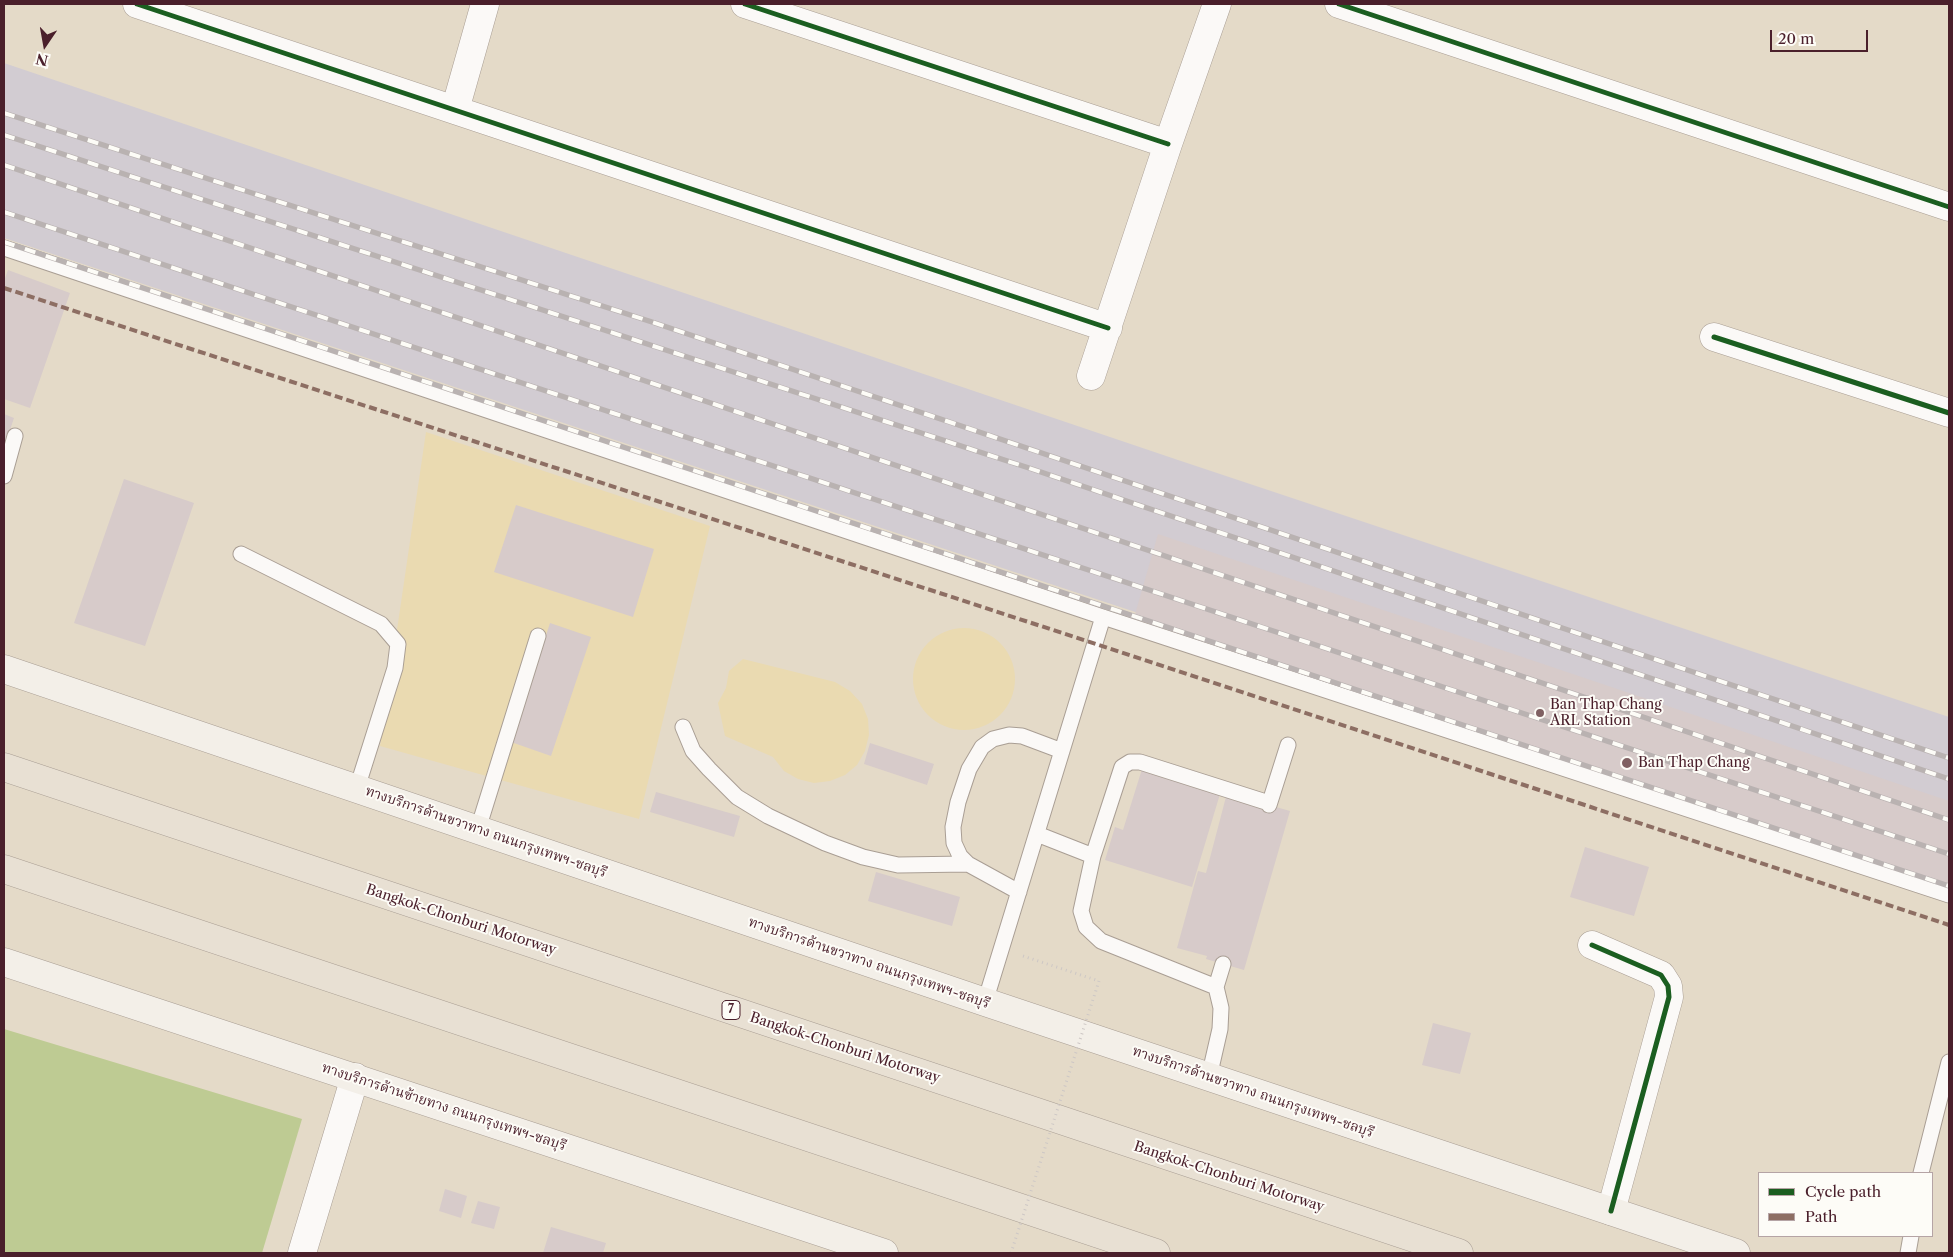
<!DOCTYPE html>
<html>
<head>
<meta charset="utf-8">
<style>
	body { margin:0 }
	#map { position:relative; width:1953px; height:1257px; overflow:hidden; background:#e4dac8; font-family:"Libre Caslon Text",serif }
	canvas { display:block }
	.frame { position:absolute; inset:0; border:5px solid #4a1f2b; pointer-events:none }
	.legend { position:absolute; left:1758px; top:1172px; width:175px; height:65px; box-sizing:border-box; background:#fdfcf7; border:1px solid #b5a4a5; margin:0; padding:6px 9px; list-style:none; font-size:15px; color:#4a1f2b }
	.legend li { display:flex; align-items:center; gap:10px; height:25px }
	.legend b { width:25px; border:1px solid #b5a4a5 }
	.north { position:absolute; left:20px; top:20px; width:50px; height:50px; -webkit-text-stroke:4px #fdfcf7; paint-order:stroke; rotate:192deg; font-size:14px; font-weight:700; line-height:20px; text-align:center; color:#4a1f2b }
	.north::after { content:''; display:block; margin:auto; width:18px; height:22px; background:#4a1f2b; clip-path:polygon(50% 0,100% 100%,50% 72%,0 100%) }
	.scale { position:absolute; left:1770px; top:30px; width:98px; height:22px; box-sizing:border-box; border:2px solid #4a1f2b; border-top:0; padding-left:6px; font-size:15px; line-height:18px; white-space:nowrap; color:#4a1f2b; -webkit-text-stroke:4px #fdfcf7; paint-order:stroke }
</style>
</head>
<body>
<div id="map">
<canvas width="1953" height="1257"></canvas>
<div class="frame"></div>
<ul class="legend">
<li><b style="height:6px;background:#1b5e20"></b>Cycle path</li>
<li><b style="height:6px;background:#8d6e63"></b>Path</li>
</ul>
<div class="north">N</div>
<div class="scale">20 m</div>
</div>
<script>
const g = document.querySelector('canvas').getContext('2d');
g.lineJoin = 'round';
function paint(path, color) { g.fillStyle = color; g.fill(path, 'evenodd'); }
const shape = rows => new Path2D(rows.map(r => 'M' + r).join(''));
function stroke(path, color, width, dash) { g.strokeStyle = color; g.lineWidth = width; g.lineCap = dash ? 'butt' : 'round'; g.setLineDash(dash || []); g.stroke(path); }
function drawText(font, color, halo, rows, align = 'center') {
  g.font = font + ' "Libre Caslon Text","Noto Serif Thai",serif'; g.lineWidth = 4; g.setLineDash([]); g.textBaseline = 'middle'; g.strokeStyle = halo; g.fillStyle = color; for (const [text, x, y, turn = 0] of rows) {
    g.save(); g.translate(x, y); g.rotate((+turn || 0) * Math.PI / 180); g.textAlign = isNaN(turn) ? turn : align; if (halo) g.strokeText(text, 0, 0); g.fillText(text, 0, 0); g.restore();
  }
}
paint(shape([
	[4,63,1178,460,1949,717,1949,881,4,238]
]), '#d2ccd2');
paint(shape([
	[4,1029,302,1119,262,1253,4,1253]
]), '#becb93');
paint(shape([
	[426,432,710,526,639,819,380,746],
	'913 679a51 51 0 1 1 102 0a51 51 0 1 1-102 0Z',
	[743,659,835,682,850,691,862,704,868,719,869,735,865,751,857,765,845,775,830,781,814,783,798,779,784,771,773,757,725,736,718,703,726,688,729,671]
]), '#eadab1');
paint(shape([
	[8,270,70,293,30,408,4,399,4,281],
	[4,414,14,418,4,448],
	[124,479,194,503,145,646,74,623],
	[516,505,654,549,633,617,494,572],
	[1158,534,1949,801,1949,902,1132,625],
	[550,623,591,637,551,756,511,742],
	[870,743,934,764,927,785,864,764],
	[1142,769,1220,794,1192,887,1105,860,1115,827,1123,830],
	[656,792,740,816,734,837,650,812],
	[1227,793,1290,811,1244,970,1206,959,1207,956,1177,948,1198,871,1206,873],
	[1585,847,1649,867,1634,916,1570,897],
	[876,872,960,897,952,926,868,901],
	[1433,1023,1471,1033,1460,1074,1422,1065],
	[445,1189,467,1196,461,1218,439,1211],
	[478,1201,500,1207,494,1229,471,1223],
	[551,1227,606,1243,603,1253,543,1253]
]), '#d7cbca');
const lane = shape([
	[4,248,1103,617,1949,895],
	[4,476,15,436],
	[241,554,381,624,398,644,395,668,357,788],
	[683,727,693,751,709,769,737,797,768,816,825,843,863,857,898,865,968,864],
	[1269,805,1288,745],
	[478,829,538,636],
	[1037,834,1093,856],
	[1019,892,968,864,960,856,954,843,953,827,958,802,969,769,982,747,993,739,1009,735,1022,736,1062,751],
	[1216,987,1101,941,1086,927,1081,911,1093,856,1122,767,1130,762,1140,762,1269,803],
	[985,1002,1103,617],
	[1209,1077,1220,1029,1221,1008,1216,987,1223,964],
	[1921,1173,1949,1062],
	[1908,1253,1911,1236]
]);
const street = shape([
	[137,4,1108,328],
	[745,4,1168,144],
	[1339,4,1949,207],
	[455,110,485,4],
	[1714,337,1949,413],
	[1091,376,1168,144,1217,4],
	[1592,945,1661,975,1668,986,1669,997,1611,1211],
	[302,1253,355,1077]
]);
const secondary = shape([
	[4,669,985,1002,1736,1253],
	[4,962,884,1253]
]);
const highway = shape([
	[4,767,1459,1253],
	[4,869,1156,1253]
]);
stroke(lane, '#a99e94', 17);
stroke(street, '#a99e94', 29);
stroke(secondary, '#a99e94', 29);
stroke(highway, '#a99e94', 29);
stroke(shape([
	[1023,956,1099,981]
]), '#cdc7c5', 3, [1, 4]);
stroke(lane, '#fbf9f7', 15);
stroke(street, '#fbf9f7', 28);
stroke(secondary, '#f3efe8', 28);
stroke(highway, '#e8e0d3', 28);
const rail = shape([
	[4,113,652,322,1949,758],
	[4,135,1029,468,1949,779],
	[4,165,1949,820],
	[4,212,1949,854],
	[4,242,1949,886]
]);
stroke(rail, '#b9b2b1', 5.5);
stroke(rail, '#fdfcf7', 4, [11]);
stroke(shape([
	[1011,1253,1099,981]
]), '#cdc7c5', 3, [1, 4]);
stroke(shape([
	[4,288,1096,644,1949,925]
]), '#8d6e63', 4, [8, 4]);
stroke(shape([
	[137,4,1108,328],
	[745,4,1168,144],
	[1339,4,1949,207],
	[1714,337,1949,413],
	[1592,945,1661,975,1668,986,1669,997,1611,1211]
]), '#1b5e20', 5);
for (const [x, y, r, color] of [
	[1540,713,5,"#806062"],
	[1627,763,6,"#806062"]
]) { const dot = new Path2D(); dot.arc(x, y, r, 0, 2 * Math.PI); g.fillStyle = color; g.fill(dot); stroke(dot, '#fdfcf7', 2); }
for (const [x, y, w] of [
	[731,1010,18]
]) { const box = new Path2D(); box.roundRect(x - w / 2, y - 9.5, w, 19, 4); g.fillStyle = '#fdfcf7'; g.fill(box); stroke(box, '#4a1f2b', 1); }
drawText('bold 12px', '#4a1f2b', null, [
	["7",731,1010]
]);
drawText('14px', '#4a1f2b', '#fdfcf7', [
	["Ban Thap Chang",1550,705],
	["ARL Station",1550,721],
	["Ban Thap Chang",1638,763]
], 'left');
drawText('14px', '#4a1f2b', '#fdfcf7', [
	["ทางบริการด้านขวาทาง ถนนกรุงเทพฯ-ชลบุรี",486,832,19],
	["Bangkok-Chonburi Motorway",461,920,18],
	["ทางบริการด้านขวาทาง ถนนกรุงเทพฯ-ชลบุรี",869,963,19],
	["Bangkok-Chonburi Motorway",845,1048,18],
	["ทางบริการด้านขวาทาง ถนนกรุงเทพฯ-ชลบุรี",1253,1092,19],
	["ทางบริการด้านซ้ายทาง ถนนกรุงเทพฯ-ชลบุรี",444,1107,18],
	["Bangkok-Chonburi Motorway",1229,1177,18]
]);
</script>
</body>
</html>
